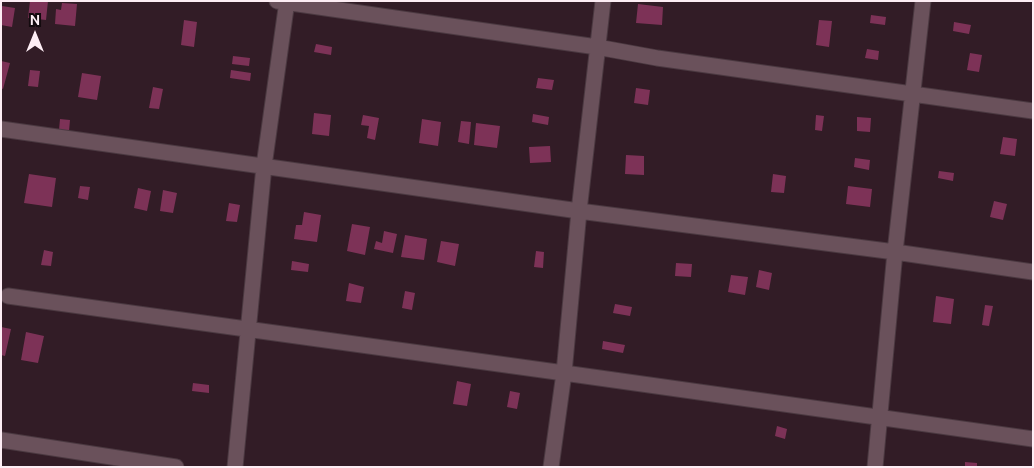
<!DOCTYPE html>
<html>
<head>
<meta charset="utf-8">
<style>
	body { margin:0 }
	#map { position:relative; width:1034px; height:468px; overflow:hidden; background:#321c26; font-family:Ubuntu,sans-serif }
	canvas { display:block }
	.frame { position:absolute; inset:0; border:2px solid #fdedf4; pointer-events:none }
	.north { position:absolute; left:10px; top:10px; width:50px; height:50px; -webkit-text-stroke:4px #130a0e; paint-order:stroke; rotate:0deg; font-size:14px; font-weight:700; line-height:20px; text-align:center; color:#fdedf4 }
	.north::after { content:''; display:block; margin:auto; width:18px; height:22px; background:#fdedf4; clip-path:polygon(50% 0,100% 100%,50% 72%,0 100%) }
</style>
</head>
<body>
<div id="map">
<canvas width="1034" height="468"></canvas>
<div class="frame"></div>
<div class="north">N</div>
</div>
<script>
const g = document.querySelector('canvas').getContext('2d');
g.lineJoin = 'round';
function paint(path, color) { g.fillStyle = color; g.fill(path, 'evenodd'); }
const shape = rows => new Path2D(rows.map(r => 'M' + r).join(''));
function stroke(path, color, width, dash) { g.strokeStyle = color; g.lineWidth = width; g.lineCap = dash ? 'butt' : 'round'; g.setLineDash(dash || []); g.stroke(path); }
paint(shape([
	[30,1,48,1,46,20,28,18],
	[62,3,77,4,75,26,55,24,56,9,61,10],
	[638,4,663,7,662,25,636,23],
	[2,6,15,8,12,27,1,25],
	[871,15,886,17,885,25,870,23],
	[184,20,197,22,194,47,181,45],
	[819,20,832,21,829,47,816,45],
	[954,22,971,25,969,34,953,31],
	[316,44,332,47,331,55,314,52],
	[867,49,879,51,878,60,865,58],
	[970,53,982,55,979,72,967,70],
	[233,56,250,58,249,66,232,64],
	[1,61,10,63,3,89,1,88],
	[30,70,40,71,38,87,28,86],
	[231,70,251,73,250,81,230,78],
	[82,73,101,76,97,100,78,97],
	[538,78,554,80,552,90,536,88],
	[153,87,163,89,159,109,149,108],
	[636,88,650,90,648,105,634,103],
	[314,113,331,115,329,136,312,134],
	[533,114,549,117,548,125,532,122],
	[363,115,379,118,375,140,367,138,369,126,361,125],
	[816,115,824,116,822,131,815,130],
	[857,117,871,118,870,132,857,131],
	[60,119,70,120,69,131,59,130],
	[422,119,441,122,438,146,419,143],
	[461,121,471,122,469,144,458,142],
	[476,123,500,126,497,148,474,145],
	[1003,137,1017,139,1015,156,1000,154],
	[550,146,551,162,530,163,529,147],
	[626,155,644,156,644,175,625,174],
	[855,158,870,160,869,170,854,167],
	[939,171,954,173,953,181,938,178],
	[29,174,56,178,52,207,24,203],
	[773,174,786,176,784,193,771,192],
	[80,186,90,187,88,200,78,198],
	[848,186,872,189,870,207,846,204],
	[138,188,151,191,147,211,134,208],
	[163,190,177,193,173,213,160,211],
	[994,201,1007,204,1003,220,990,217],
	[229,203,240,205,237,222,226,221],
	[304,212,321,215,317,242,294,239,296,225,302,225],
	[352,224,370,227,365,255,347,251],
	[384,231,397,234,393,253,374,249,376,241,382,243],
	[405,235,427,239,424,260,401,257],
	[441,241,459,244,455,266,437,262],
	[44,250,53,252,51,266,41,265],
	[536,251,544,252,543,268,534,267],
	[292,261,309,264,308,272,291,270],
	[676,263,692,264,691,277,675,276],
	[759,270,772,273,769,290,756,287],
	[731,275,748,277,745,295,728,292],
	[349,283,364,287,361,303,346,301],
	[405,291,415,293,412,310,402,308],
	[936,296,954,299,951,324,933,322],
	[615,304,632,307,630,316,613,313],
	[985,305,993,306,989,326,982,325],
	[1,327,11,329,5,356,1,355],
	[26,332,44,336,38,363,21,360],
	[603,341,625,345,623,353,602,349],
	[457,381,471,384,467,406,453,404],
	[193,383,209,385,209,393,192,391],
	[510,391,520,393,517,409,507,407],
	[777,426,787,429,785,439,775,436],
	[965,462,977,463,977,467,965,467]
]), '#7d3257');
const minor = shape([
	[277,1,597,47,657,58,1033,111],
	[1,129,579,211,895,252,1033,272],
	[8,296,564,373,579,211,603,1],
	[1,440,176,467],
	[235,467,264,166,287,1],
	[551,467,564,373,1033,439],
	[875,467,895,252,923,1]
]);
stroke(minor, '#4b3941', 17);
stroke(minor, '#6a515b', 15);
</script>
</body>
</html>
